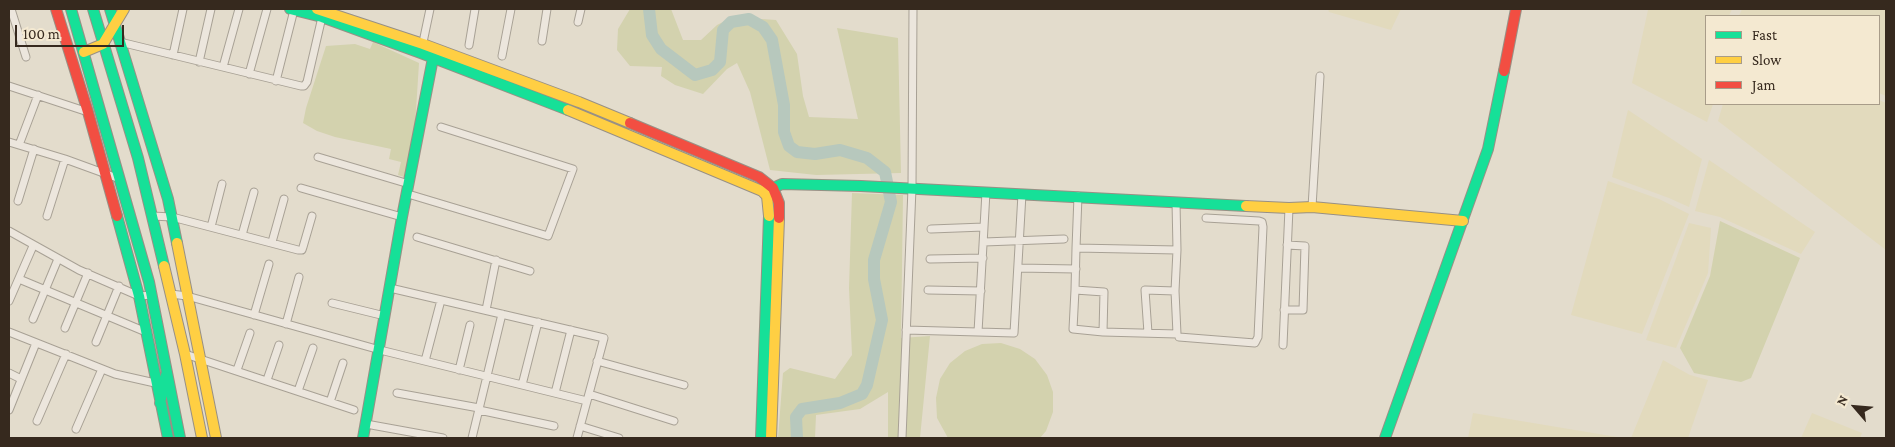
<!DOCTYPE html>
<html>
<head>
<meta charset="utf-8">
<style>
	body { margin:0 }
	#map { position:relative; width:1895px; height:447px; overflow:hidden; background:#e3dccc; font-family:"Crimson Pro",serif }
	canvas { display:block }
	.frame { position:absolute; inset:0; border:10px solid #36291e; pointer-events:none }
	.legend { position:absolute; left:1705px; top:15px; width:175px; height:90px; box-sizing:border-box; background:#f4e9d1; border:1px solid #a89c89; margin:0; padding:6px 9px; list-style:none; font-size:15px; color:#36291e }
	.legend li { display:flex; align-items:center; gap:10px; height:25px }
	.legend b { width:25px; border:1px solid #a89c89 }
	.north { position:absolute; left:1830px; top:382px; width:50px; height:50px; -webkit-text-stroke:4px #f4e9d1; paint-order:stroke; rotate:297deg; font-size:14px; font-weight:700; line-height:20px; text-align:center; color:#36291e }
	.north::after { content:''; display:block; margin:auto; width:18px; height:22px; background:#36291e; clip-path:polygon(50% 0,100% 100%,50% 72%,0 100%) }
	.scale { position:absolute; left:15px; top:25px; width:109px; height:22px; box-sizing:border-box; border:2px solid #36291e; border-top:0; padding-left:6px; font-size:15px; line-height:18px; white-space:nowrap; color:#36291e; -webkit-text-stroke:4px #f4e9d1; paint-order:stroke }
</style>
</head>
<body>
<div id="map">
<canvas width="1895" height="447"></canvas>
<div class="frame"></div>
<ul class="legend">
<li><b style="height:6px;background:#16e098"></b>Fast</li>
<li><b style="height:6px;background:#ffcf43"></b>Slow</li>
<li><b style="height:6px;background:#f24e42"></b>Jam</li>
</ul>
<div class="north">N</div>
<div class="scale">100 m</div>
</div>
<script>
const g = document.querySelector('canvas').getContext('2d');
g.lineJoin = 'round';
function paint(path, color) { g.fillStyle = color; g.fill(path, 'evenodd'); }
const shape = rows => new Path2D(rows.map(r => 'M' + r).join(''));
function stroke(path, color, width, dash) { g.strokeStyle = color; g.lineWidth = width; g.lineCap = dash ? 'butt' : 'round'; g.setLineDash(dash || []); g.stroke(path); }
paint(shape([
	[1328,9,1401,9,1391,30,1329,12],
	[1646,9,1732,9,1729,16,1706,16,1706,104,1713,104,1707,122,1632,83,1648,10],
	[1742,9,1886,9,1886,96,1879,93,1879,16,1739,16],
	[1879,100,1886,103,1886,250,1718,121,1723,104,1879,104],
	[1628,110,1702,159,1689,207,1669,198,1612,177],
	[1709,160,1815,232,1801,254,1720,217,1695,211],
	[1608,181,1659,199,1689,214,1642,334,1571,315],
	[1689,223,1711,228,1708,273,1676,348,1646,340],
	[1663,360,1690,375,1708,380,1688,438,1631,438],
	[1473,413,1623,438,1468,438],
	[1812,413,1862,433,1860,438,1801,438]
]), '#e2dabd');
paint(shape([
	[630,9,671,9,683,40,701,40,717,25,733,17,776,20,797,54,803,96,809,117,858,119,837,28,898,38,901,173,816,175,770,170,750,92,737,63,727,69,703,94,675,85,661,76,662,67,630,66,617,50,618,29],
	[373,42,419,63,415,126,407,178,398,175,401,162,389,159,391,149,335,137,317,131,303,123,306,108,326,46,355,44,370,49],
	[852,193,903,195,901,338,930,336,920,438,888,438,888,392,860,409,816,415,815,438,778,438,783,373,790,368,835,379,852,355,849,288],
	[1720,221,1800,258,1751,378,1741,382,1694,373,1680,348,1710,276],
	[1001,343,1020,349,1035,359,1047,375,1053,392,1053,412,1046,431,1040,438,948,438,937,418,936,398,940,379,950,363,965,351,982,344]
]), '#d3d2ae');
stroke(shape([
	[649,9,652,35,661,49,695,75,712,70,720,62,723,30,731,22,749,19,763,27,772,40,784,105,784,132,789,146,797,152,815,154,840,150,867,158,885,172,891,202,874,260,874,279,882,320,867,385,862,394,840,403,802,409,796,417,797,438]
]), '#b7c8bd', 12);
const street = shape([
	[11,9,26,57],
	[578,22,581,9],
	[542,41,547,9],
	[120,42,301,86,304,86,307,82,322,17],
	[469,45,475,9],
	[422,47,430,9],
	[173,55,183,9],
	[502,56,511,9],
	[199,62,211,9],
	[223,67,239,9],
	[249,74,267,9],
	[276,81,294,10],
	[9,86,88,112],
	[9,142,65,159,120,179],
	[19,145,38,95],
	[318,157,409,184],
	[301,188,402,217],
	[408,194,548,236,573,169,441,127],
	[1078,196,1076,248,1177,250,1175,291,1177,334,1103,332,1073,329,1075,290,1104,292,1103,332],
	[18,201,34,149],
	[1176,202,1177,250],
	[1312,207,1320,76],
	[47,216,65,159],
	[152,216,172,217,298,250,302,250,303,247,312,216],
	[211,227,222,184],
	[931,229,984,227],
	[9,231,79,270,139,296,152,295],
	[242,235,254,192],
	[417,237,530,271],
	[272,242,284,199],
	[984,242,1064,239],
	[930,259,983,258],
	[1018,268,1076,269],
	[19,279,146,332],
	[390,288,604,338,577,438],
	[928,290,981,291],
	[1075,290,1076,248],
	[171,294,187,296,380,350,587,401],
	[9,301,33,246],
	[332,303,385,316],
	[486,310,496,260],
	[1284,310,1303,310,1305,246,1287,245],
	[254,315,269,264],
	[33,319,58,259],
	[286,324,299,277],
	[65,328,88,273],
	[906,330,1014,333,1022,194],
	[9,332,115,374,155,383],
	[978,332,986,192],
	[1148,333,1145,290,1175,291],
	[1179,337,1255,343,1258,337,1263,227,1262,222,1259,221,1206,218],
	[96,342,119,286],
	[1283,345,1289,208],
	[185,354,354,410],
	[425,361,441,300],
	[597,361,684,385],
	[237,370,250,333],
	[459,370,470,325],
	[9,373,21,379],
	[267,380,279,345],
	[522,385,538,322],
	[298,391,313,348],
	[397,393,479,408],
	[555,393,571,330],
	[589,394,674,421],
	[330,402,343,363],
	[9,410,36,343],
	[479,410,554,426],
	[37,421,66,354],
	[366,424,443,438],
	[580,426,619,438],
	[76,429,102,369],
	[472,438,502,314],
	[902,438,912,188,913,9]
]);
const fast = shape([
	[71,9,149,282,180,438],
	[93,9,138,158,164,266],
	[110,9,168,199,177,243],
	[290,9,322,17,421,53,568,110],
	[769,193,773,188,782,184,861,186,1246,206],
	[117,216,139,296,168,438],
	[160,403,166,375],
	[363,438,402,217,434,53],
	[761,438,769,216],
	[1385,438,1488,149,1504,71]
]);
const slow = shape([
	[317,9,423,44,579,102,630,123],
	[84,52,103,44,124,9],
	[568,110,762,191,767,196,769,216],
	[1246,206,1289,208,1312,207,1463,221],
	[177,243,216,438],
	[164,266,185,354,202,438],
	[771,438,779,218]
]);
const jam = shape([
	[56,9,88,112,117,216],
	[1504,71,1516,9],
	[630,123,759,177,773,188,779,203,779,218]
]);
stroke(street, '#a8a195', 9);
stroke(fast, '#989085', 12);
stroke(slow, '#989085', 12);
stroke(jam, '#989085', 12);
stroke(street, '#ece6dd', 7);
stroke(fast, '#16e098', 10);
stroke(slow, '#ffcf43', 10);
stroke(jam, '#f24e42', 10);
</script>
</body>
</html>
